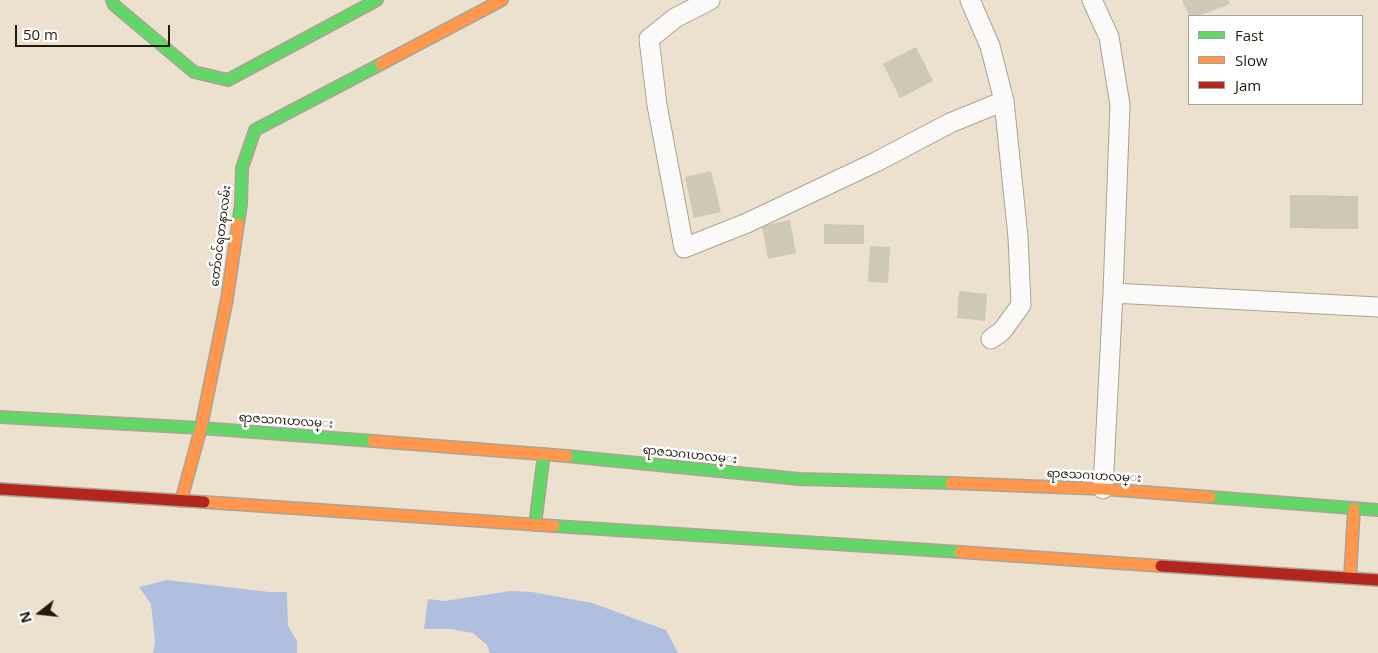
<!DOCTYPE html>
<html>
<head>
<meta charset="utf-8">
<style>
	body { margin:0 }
	#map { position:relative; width:1378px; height:653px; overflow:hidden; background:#ebe1ce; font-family:"Open Sans",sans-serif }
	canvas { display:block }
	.legend { position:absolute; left:1188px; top:15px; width:175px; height:90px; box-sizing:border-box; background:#fff; border:1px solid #a6a39e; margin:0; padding:6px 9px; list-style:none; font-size:15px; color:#211a0d }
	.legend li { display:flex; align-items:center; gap:10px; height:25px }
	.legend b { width:25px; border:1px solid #a6a39e }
	.north { position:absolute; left:15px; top:588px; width:50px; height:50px; -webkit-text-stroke:4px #fff; paint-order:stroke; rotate:254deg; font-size:14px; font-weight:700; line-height:20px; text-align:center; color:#211a0d }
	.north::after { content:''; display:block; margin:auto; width:18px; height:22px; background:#211a0d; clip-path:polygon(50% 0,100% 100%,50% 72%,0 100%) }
	.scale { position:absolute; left:15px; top:25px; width:155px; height:22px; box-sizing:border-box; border:2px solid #211a0d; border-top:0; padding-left:6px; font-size:15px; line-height:18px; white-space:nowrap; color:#211a0d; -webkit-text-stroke:4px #fff; paint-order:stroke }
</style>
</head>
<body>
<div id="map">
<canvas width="1378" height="653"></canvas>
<ul class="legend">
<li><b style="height:6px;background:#63d668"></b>Fast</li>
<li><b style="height:6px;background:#ff974d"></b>Slow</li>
<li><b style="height:6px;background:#b3261e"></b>Jam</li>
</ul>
<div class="north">N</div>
<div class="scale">50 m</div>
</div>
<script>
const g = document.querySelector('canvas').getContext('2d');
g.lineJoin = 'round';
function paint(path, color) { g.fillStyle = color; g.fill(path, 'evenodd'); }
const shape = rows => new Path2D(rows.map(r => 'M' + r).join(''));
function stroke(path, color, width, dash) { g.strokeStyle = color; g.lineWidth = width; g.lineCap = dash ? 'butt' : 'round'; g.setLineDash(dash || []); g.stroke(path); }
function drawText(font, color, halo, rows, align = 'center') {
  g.font = font + ' "Open Sans","Noto Sans Myanmar",sans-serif'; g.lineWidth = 5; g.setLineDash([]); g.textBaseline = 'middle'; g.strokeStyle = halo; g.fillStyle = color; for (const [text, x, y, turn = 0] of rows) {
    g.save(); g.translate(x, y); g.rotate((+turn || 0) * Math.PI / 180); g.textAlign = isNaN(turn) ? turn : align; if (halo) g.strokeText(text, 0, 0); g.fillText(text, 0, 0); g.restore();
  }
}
paint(shape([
	[167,580,269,592,287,592,288,626,297,641,297,653,153,653,155,641,151,604,139,587],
	[510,591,532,592,592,603,666,630,678,653,490,653,487,645,473,633,450,629,424,629,428,599,445,601]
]), '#b0bfde');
paint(shape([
	[1182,0,1228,0,1230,4,1198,16,1189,16],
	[916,47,933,81,900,98,883,64],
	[711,171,721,212,694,218,685,177],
	[1290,195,1358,196,1358,229,1290,228],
	[790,220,796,253,768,259,762,226],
	[824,224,864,225,864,244,824,244],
	[870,246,890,247,888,283,868,282],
	[959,291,987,294,985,321,957,318]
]), '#cec9b5');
const street = shape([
	[710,0,675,18,649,39,657,105,684,248,747,223,876,162,950,123,1004,101,1018,237,1021,305,1002,331,991,339],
	[970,0,990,46,1004,101],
	[1092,0,1109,37,1120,105,1113,293,1103,489],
	[1113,293,1378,307]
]);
const fast = shape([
	[112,0,114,5,194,72,228,80,377,0],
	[238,224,241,204,242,168,255,130,381,64],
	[0,417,201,428,373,441],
	[567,456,799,479,951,483],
	[1210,497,1378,510],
	[535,525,544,454],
	[554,526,960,552]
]);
const slow = shape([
	[381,64,502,0],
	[373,441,567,456],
	[951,483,1103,489,1210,497],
	[181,501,201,428,227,299,238,224],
	[204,502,554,526],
	[960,552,1161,566],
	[1350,578,1354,509]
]);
const jam = shape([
	[0,489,204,502],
	[1161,566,1378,580]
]);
stroke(street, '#aba394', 21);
stroke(fast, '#aba394', 14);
stroke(slow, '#aba394', 14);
stroke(jam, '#aba394', 14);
stroke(street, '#fcfaf8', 19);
stroke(fast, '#63d668', 11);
stroke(slow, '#ff974d', 11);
stroke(jam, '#b3261e', 11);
drawText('12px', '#211a0d', '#fff', [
	["တော်ဝင်ရတနာလမ်း",221,236,-83],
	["ရာဇသဂၤဟလမ္း",286,421,4],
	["ရာဇသဂၤဟလမ္း",690,455,6],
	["ရာဇသဂၤဟလမ္း",1094,476,3]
]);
</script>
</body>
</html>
